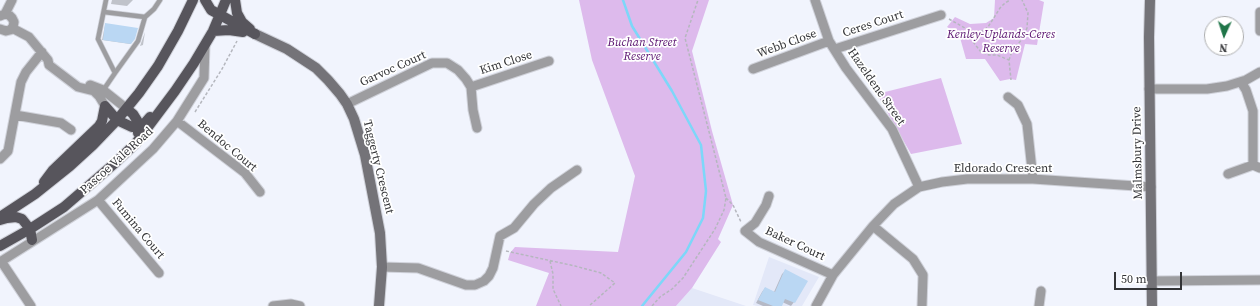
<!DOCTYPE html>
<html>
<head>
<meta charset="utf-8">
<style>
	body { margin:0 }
	#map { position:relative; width:1260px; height:306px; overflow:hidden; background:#f1f4fd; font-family:"Source Serif 4",serif }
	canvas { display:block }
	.north { position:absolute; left:1204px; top:16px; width:40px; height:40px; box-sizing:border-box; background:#fff; border:1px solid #adaeaf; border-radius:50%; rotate:183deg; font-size:11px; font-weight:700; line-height:16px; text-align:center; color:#333437 }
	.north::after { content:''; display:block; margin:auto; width:14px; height:18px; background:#1f7548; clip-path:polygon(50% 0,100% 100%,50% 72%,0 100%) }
	.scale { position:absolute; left:1114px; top:272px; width:68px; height:18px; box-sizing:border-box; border:2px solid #333437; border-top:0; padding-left:5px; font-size:12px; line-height:14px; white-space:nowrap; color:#333437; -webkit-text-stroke:3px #fff; paint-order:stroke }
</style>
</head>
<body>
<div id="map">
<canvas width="1260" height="306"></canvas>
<div class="north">N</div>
<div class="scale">50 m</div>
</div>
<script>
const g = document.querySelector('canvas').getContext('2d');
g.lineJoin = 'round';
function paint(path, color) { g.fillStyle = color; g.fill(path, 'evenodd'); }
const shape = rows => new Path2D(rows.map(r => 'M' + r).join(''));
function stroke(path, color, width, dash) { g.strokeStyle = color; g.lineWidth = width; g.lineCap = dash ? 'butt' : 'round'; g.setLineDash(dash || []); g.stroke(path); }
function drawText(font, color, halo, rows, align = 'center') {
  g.font = font + ' "Source Serif 4",serif'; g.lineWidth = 3.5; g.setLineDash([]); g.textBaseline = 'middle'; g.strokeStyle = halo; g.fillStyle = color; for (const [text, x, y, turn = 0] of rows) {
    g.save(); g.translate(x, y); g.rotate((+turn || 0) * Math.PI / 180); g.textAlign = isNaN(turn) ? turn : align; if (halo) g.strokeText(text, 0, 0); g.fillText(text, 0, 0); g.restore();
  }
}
paint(shape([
	[769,257,819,277,802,306,757,306,753,305],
	[692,288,746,306,676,306]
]), '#e3e8f8');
paint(shape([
	[579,0,709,0,692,51,712,131,733,205,718,239,721,242,692,288,676,306,536,306,549,273,508,260,510,253,515,247,618,252,635,176,592,60],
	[995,0,1039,0,1044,2,1037,45,1025,44,1016,80,1010,79,1000,81,985,59,966,59,959,34,947,27,955,17,970,24,986,23,994,18],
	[941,78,962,144,911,154,877,94]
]), '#ddbaec');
paint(shape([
	[112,0,133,0,127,6,111,4],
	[105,25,134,39,130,44,102,40],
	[145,32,143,45,140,46],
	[785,271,794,302,791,306,782,302,781,306,763,306,756,303,762,292,765,288,774,292,782,274]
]), '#0003');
stroke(shape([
	[623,0,632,26,672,91,701,145,706,191,703,218,686,252,642,306]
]), '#7dd7f9', 2.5);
paint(shape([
	[105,23,138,28,135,39,131,44,103,40],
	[785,269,808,281,795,303,785,299,782,306,773,306,758,300,765,287,775,292]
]), '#bad7f3');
const lane = shape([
	[104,12,145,17,154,9,160,0],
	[115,73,138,41,145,17],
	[102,92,115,73,98,39,106,0]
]);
const street = shape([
	[815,0,829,41,846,68,892,129,919,187],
	[1260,12,1260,31],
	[5,14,12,0],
	[0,16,5,14,9,15,12,18,14,22,13,27,10,30,6,31,0,29],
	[12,28,29,37,48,60,49,65,78,87,94,91,99,96,105,106],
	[835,49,941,15],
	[753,69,829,41],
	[1241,82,1246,90,1253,111,1253,165],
	[90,85,103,90,127,109],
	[471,87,549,61],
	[1149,89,1207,89,1227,86,1246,80,1260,72],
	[1008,97,1018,105,1027,124,1033,179],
	[347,104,432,63,447,63,458,70,466,79,471,87,473,110,477,128],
	[15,115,61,123,71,130],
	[177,121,245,173,260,192],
	[0,159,8,151,21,82,26,72,42,52],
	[1228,174,1253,165,1260,168],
	[769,196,766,205,755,223,745,231,759,242,833,275],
	[98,200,159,273],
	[873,226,913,259,923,275,922,306],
	[1,261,31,306],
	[0,262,98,200,153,149,177,121,204,78,205,45],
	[382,267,418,268,466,285,475,285,484,281,489,276,493,268,500,236,514,228,534,204,551,188,577,170],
	[1153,281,1260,280],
	[273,306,291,304,300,306],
	[816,306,833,275,873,226,894,204,919,187,942,182,967,179,1033,179,1151,187],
	[1039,306,1041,291]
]);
const secondary = shape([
	[1150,0,1149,37,1152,306],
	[255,34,287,49,316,68,328,80,340,94,347,104,354,119,365,155,380,233,382,267,379,306]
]);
const primary = shape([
	[205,0,211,10,255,34],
	[235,0,237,13,242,22,250,29],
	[213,31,229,30,243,32],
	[105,106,117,120,132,127,143,125,150,117],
	[127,109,133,114,138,122,138,133],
	[44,182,53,170,99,126,102,121,105,106],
	[0,217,35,194,70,166,93,145,117,120,139,93,158,66,178,31,193,0],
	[0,220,7,218,16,217,22,219,30,229,32,240],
	[0,246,30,229,64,207,115,163,136,143,175,91,194,63,213,31,226,0]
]);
stroke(lane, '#cfd1d9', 6);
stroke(street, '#cfd1d9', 11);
stroke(secondary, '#cfd1d9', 12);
stroke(primary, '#cfd1d9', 12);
stroke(shape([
	[949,19,970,31,974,33,982,31,988,27,1000,8,1005,3,1010,0],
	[971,32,974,43,981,52,989,55,997,55,1009,60,1011,80],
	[1009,60,1012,51,1023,38,1027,28,1028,13,1022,0],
	[195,112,222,69,237,41],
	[726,198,733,205,741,222],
	[506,251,575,266,601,273,615,283,589,306],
	[550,261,553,274,553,289,561,306],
	[652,306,660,297,672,289,683,278,715,229,724,210,726,198,685,38,698,0]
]), '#b5b7be', 1.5, [3, 2]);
stroke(lane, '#9d9da0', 4.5);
stroke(street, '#9d9da0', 9);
stroke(secondary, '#747378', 10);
stroke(primary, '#57555c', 10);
drawText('12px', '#333437', '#fff', [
	["Ceres Court",873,24,-18],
	["Webb Close",787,44,-20],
	["Kim Close",506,63,-18],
	["Garvoc Court",393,69,-24],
	["Hazeldene Street",876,87,55],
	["Bendoc Court",227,146,40],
	["Malmsbury Drive",1138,153,-91],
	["Pascoe Vale Road",117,161,-42],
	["Taggerty Crescent",378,167,76],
	["Eldorado Crescent",1003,169],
	["Fumina Court",138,229,50],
	["Baker Court",795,244,25]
]);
drawText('italic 12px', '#58106e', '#fff', [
	["Kenley-Uplands-Ceres",1001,35],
	["Reserve",1001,49],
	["Buchan Street",642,43],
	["Reserve",642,57]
]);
</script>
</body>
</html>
